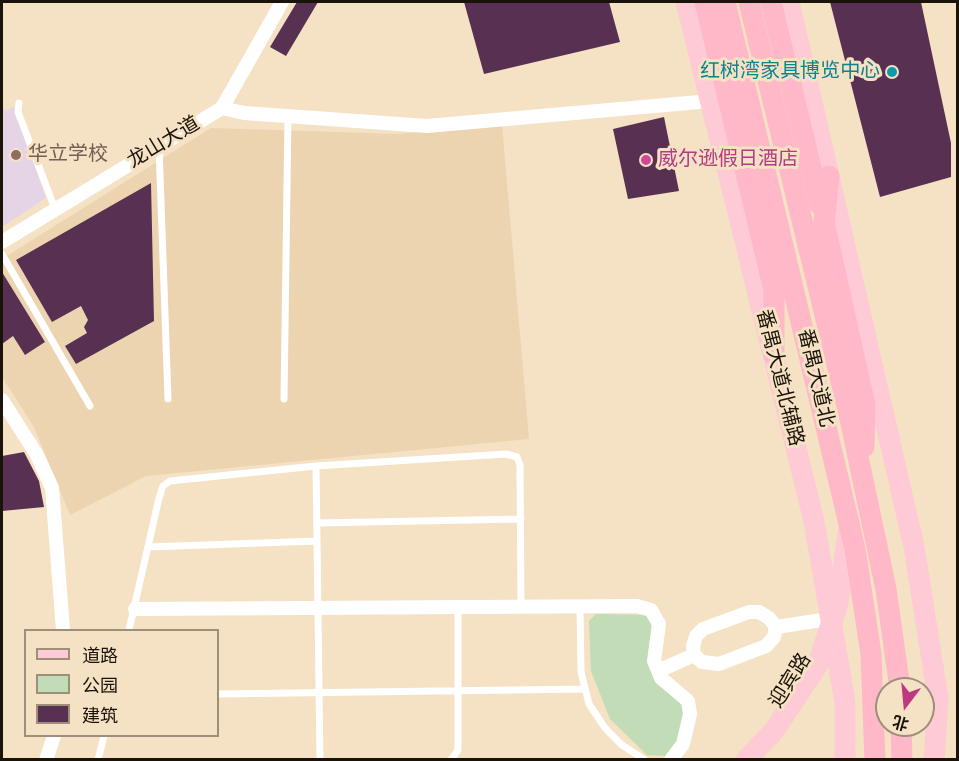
<!DOCTYPE html>
<html>
<head>
<meta charset="utf-8">
<style>
	body { margin:0 }
	#map { position:relative; width:959px; height:761px; overflow:hidden; background:#f5e1c3; font-family:Roboto,"Noto Sans SC",sans-serif }
	canvas { display:block }
	.frame { position:absolute; inset:0; border:3px solid #1a1309; pointer-events:none }
	.legend { position:absolute; left:24px; top:629px; width:195px; height:108px; box-sizing:border-box; background:#f5e1c3; border:2px solid #9d8f79; margin:0; padding:8px 10px; list-style:none; font-size:18px; color:#1a1309 }
	.legend li { display:flex; align-items:center; gap:12px; height:30px }
	.legend b { width:30px; border:2px solid #9d8f79 }
	.north { position:absolute; left:875px; top:677px; width:60px; height:60px; box-sizing:border-box; background:#f5e1c3; border:2px solid #9d8f79; border-radius:50%; rotate:196deg; font-size:16px; font-weight:700; line-height:24px; text-align:center; color:#1a1309 }
	.north::after { content:''; display:block; margin:auto; width:21px; height:27px; background:#bd3a80; clip-path:polygon(50% 0,100% 100%,50% 72%,0 100%) }
</style>
</head>
<body>
<div id="map">
<canvas width="959" height="761"></canvas>
<div class="frame"></div>
<ul class="legend">
<li><b style="height:8px;background:#fecad6"></b>道路</li>
<li><b style="height:16px;background:#c1dcb6"></b>公园</li>
<li><b style="height:16px;background:#583152"></b>建筑</li>
</ul>
<div class="north">北</div>
</div>
<script>
const g = document.querySelector('canvas').getContext('2d');
g.lineJoin = 'round';
function paint(path, color) { g.fillStyle = color; g.fill(path, 'evenodd'); }
const shape = rows => new Path2D(rows.map(r => 'M' + r).join(''));
function stroke(path, color, width, dash) { g.strokeStyle = color; g.lineWidth = width; g.lineCap = dash ? 'butt' : 'round'; g.setLineDash(dash || []); g.stroke(path); }
function drawText(font, color, halo, rows, align = 'center') {
  g.font = font + ' Roboto,"Noto Sans SC",sans-serif'; g.lineWidth = 6; g.setLineDash([]); g.textBaseline = 'middle'; g.strokeStyle = halo; g.fillStyle = color; for (const [text, x, y, turn = 0] of rows) {
    g.save(); g.translate(x, y); g.rotate((+turn || 0) * Math.PI / 180); g.textAlign = isNaN(turn) ? turn : align; if (halo) g.strokeText(text, 0, 0); g.fillText(text, 0, 0); g.restore();
  }
}
paint(shape([
	[502,124,529,439,146,476,70,515,34,427,2,377,2,259,211,128,398,134]
]), '#edd4b0');
paint(shape([
	[2,103,5,111,14,107,46,198,2,227]
]), '#e5d4e6');
paint(shape([
	[596,614,646,615,653,628,649,664,682,703,686,715,679,741,665,756,647,755,610,719,591,671,589,621]
]), '#c1dcb6');
paint(shape([
	[297,2,318,2,286,56,270,47],
	[464,2,609,2,620,42,484,74],
	[830,2,921,2,951,143,951,177,880,197],
	[664,117,679,191,628,199,613,129],
	[151,183,154,321,76,364,65,346,87,333,84,327,88,320,81,306,52,322,16,260],
	[2,272,45,342,25,355,13,336,2,344],
	[24,452,39,481,44,507,2,511,2,456]
]), '#583152');
stroke(shape([
	[19,103,18,112,55,209],
	[159,146,168,399],
	[2,254,90,406],
	[284,399,288,116],
	[316,466,320,760],
	[317,523,521,519],
	[148,547,317,541],
	[580,607,581,672,589,704,605,728,622,745,645,760],
	[129,630,159,498,163,486,170,481,316,466,506,454,517,457,520,465,521,607],
	[218,694,585,689],
	[98,760,104,736],
	[451,760,458,750,458,607]
]), '#fff', 7);
stroke(shape([
	[222,108,244,113,427,126,711,101],
	[2,242,222,108,282,2],
	[2,400,37,455,52,488,63,630],
	[135,609,637,606,651,610,659,624,654,661,661,678,688,701,690,714,683,744,671,760],
	[749,612,759,612,769,618,776,627,774,637,766,646,719,664,702,662,694,655,693,646,696,636,703,629,749,612],
	[776,627,822,620],
	[658,671,694,655],
	[46,760,54,736]
]), '#fff', 14);
stroke(shape([
	[686,2,814,521,845,702,845,760],
	[789,2,914,547,938,698,934,760],
	[746,760,774,731,818,664,838,603,849,527]
]), '#fecad6', 21);
stroke(shape([
	[705,2,774,290,774,355],
	[725,2,855,549,871,654,875,760],
	[749,2,849,414,886,589,900,689],
	[771,2,820,205],
	[829,176,824,222,865,405,864,447],
	[901,725,902,760]
]), '#feb8c8', 21);
for (const [x, y, r, color] of [
	[892,72,6,"#0f9aa8"],
	[16,155,6,"#8d6e63"],
	[646,160,6,"#d1479c"]
]) { const dot = new Path2D(); dot.arc(x, y, r, 0, 2 * Math.PI); g.fillStyle = color; g.fill(dot); stroke(dot, '#f5e1c3', 2); }
drawText('20px', '#0d838f', '#f5e1c3', [
	["红树湾家具博览中心",880,72]
], 'right');
drawText('20px', '#1a1309', '#f5e1c3', [
	["龙山大道",164,143,-31],
	["番禺大道北辅路",779,378,76],
	["番禺大道北",815,378,77],
	["迎宾路",791,681,-58]
]);
drawText('20px', '#785e54', '#f5e1c3', [
	["华立学校",28,155]
], 'left');
drawText('20px', '#b23c85', '#f5e1c3', [
	["威尔逊假日酒店",658,160]
], 'left');
</script>
</body>
</html>
